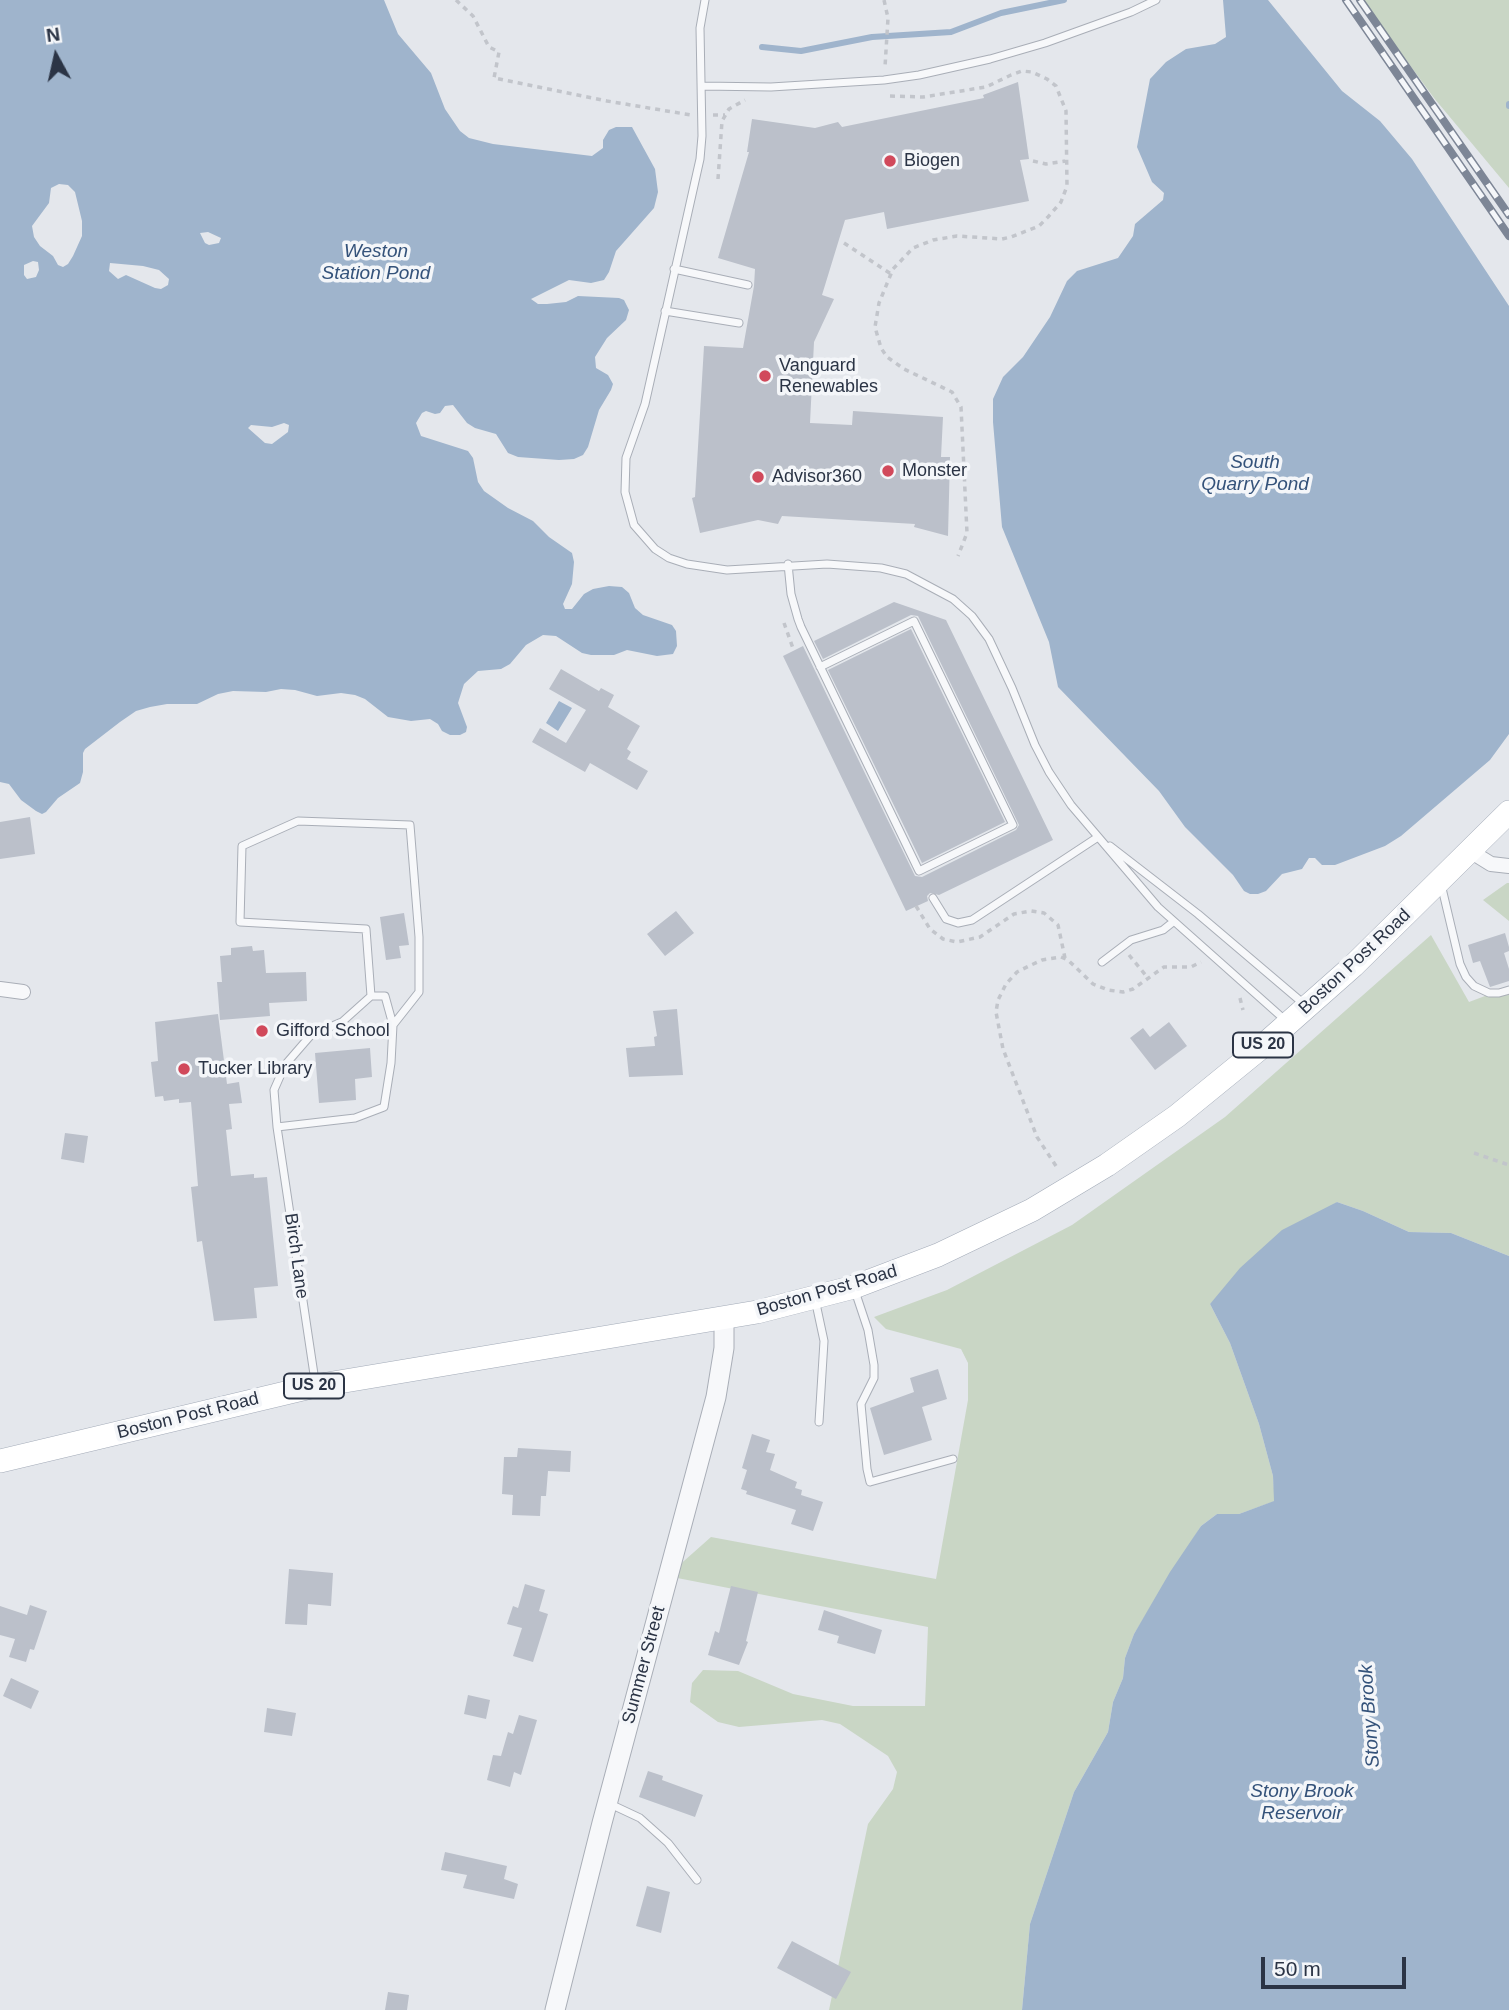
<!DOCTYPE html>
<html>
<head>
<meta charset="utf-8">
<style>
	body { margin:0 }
	#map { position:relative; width:1509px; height:2010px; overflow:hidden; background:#e4e7ec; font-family:Arial,sans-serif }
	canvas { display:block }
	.north { position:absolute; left:21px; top:21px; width:70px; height:70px; -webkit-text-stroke:5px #f4f6f9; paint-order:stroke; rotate:352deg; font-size:19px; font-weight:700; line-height:28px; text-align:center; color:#2b3445 }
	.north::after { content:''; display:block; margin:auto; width:24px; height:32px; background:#2b3445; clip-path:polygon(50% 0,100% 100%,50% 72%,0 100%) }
	.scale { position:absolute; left:1261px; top:1957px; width:145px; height:32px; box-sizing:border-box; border:4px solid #2b3445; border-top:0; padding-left:9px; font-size:21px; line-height:24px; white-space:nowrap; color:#2b3445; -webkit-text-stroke:5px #f4f6f9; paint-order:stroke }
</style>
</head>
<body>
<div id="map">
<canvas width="1509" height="2010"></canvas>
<div class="north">N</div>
<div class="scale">50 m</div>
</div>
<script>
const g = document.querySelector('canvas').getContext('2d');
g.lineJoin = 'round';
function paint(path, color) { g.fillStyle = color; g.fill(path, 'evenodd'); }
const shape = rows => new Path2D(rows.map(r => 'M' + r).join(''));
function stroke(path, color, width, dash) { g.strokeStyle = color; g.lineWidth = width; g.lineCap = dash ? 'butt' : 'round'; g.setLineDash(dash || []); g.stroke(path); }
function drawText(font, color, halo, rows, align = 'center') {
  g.font = font + ' Arial,sans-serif'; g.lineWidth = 7; g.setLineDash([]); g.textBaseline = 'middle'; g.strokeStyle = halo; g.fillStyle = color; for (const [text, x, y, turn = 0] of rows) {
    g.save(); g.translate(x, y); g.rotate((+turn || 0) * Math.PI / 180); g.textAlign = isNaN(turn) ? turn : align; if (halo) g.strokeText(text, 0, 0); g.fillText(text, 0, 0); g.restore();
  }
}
paint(shape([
	[1362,0,1509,0,1509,188,1434,98],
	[1507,883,1509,883,1509,921,1483,900],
	[1431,935,1469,1002,1509,987,1509,1256,1451,1233,1409,1232,1363,1211,1337,1202,1210,1304,1230,1343,1259,1424,1273,1476,1275,1501,1239,1514,1217,1514,1201,1526,1134,1634,1125,1658,1123,1678,1113,1702,1108,1732,1074,1792,1030,1924,1022,2010,829,2010,868,1824,893,1789,897,1772,888,1756,840,1724,822,1720,739,1727,718,1722,690,1702,692,1683,703,1670,738,1671,793,1694,853,1706,925,1706,928,1627,667,1576,711,1537,936,1579,968,1400,968,1363,961,1349,886,1329,874,1317,947,1290,1072,1225,1225,1117]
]), '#c9d6c5');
paint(shape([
	[0,0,384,0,398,34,431,73,445,109,460,131,469,138,493,144,592,156,603,148,603,140,609,130,616,127,632,127,655,169,658,192,654,208,616,251,609,272,604,280,591,283,569,280,531,299,538,304,547,304,566,302,578,296,619,298,624,300,629,310,626,320,607,338,595,357,596,368,608,375,613,384,611,390,599,410,588,447,583,455,574,459,559,460,518,457,508,453,496,434,475,428,467,423,453,405,445,406,440,413,435,414,426,411,422,413,416,423,421,436,468,451,473,458,478,482,484,491,508,508,533,521,549,537,572,553,574,562,572,584,563,604,565,609,572,609,584,594,593,589,609,586,622,587,629,593,635,608,643,615,672,625,676,631,677,646,673,654,657,656,627,650,614,655,591,655,582,653,556,636,543,635,526,645,510,664,501,669,478,671,464,684,458,703,467,727,466,732,460,735,450,735,442,731,438,724,430,719,411,721,388,717,365,699,355,695,341,693,317,696,295,690,281,689,266,692,233,691,218,694,197,704,167,704,150,707,136,711,120,722,85,749,83,753,83,772,80,783,58,798,46,812,42,814,36,811,21,800,9,784,0,782],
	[59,184,68,185,75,192,82,221,82,236,73,256,68,264,63,267,58,265,53,256,40,246,34,237,32,226,49,203,51,188],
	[208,232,221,238,219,243,209,245,205,243,200,233],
	[33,261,38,262,39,270,36,277,27,279,24,275,24,265],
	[110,263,143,266,159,270,169,279,168,285,161,289,155,288,126,275,118,279,109,271],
	[284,423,289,425,288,432,272,444,265,443,248,428,251,425,272,427],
	[1223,0,1268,0,1342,91,1380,121,1412,159,1509,306,1509,734,1490,760,1401,836,1385,846,1335,865,1322,865,1315,858,1309,858,1302,869,1282,874,1266,891,1258,894,1250,894,1244,891,1233,875,1185,827,1159,791,1058,687,1049,642,1002,527,993,422,993,399,1003,377,1023,357,1050,317,1067,281,1077,271,1118,258,1133,236,1135,224,1163,200,1164,193,1152,182,1137,147,1150,79,1166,62,1186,49,1215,44,1226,37],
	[559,701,572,708,558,731,546,723],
	[1337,1202,1363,1211,1409,1232,1451,1233,1509,1256,1509,2010,1022,2010,1030,1924,1074,1792,1108,1732,1113,1702,1123,1678,1125,1658,1134,1634,1170,1572,1201,1526,1217,1514,1239,1514,1274,1501,1273,1476,1259,1424,1230,1343,1210,1304,1240,1268,1282,1230]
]), '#9fb4cc');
stroke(shape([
	[762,47,801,51,872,37,951,32,1001,13,1064,0],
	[1509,104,1509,106]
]), '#9fb4cc', 6);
paint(shape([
	[1018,82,1029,159,1020,160,1029,201,887,229,884,212,845,220,822,295,834,299,814,342,810,423,852,425,853,411,943,417,941,457,950,457,948,536,914,527,915,524,782,516,778,524,758,520,700,533,692,498,695,497,704,346,743,348,754,286,755,269,718,258,749,152,747,152,752,119,815,128,838,122,842,127,984,98,983,95],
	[894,602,946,620,1053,840,939,895,930,893,927,896,928,901,906,911,783,656,803,646,915,876,922,877,1016,830,1019,825,918,616,911,615,823,659,814,641],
	[911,629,1005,822,922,863,828,670],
	[561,669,599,691,601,688,614,695,608,707,640,726,627,749,631,752,627,759,648,771,637,790,590,763,585,772,532,742,540,728,566,743,586,710,549,689],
	[30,817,35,854,0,859,0,822],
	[676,911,694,933,665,956,647,934],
	[404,913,409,945,399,946,401,958,386,960,380,917],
	[1505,933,1509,947,1509,951,1504,953,1509,969,1509,981,1490,987,1480,961,1473,963,1468,945],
	[252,946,253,951,264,950,266,973,306,972,307,1001,269,1003,270,1016,220,1020,217,982,222,982,220,956,231,955,231,948],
	[677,1009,683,1075,629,1077,626,1048,655,1046,654,1037,657,1036,653,1011],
	[218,1014,227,1084,239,1082,242,1103,229,1104,232,1129,226,1130,231,1176,254,1174,254,1178,267,1177,278,1286,254,1288,257,1318,214,1321,202,1241,197,1242,191,1187,198,1186,191,1102,179,1103,179,1099,164,1101,163,1096,155,1097,151,1062,158,1061,155,1022],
	[1169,1022,1187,1046,1155,1070,1130,1038,1143,1028,1150,1037],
	[370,1048,372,1077,355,1079,356,1100,319,1103,315,1053],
	[65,1133,88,1136,84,1163,61,1159],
	[938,1369,947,1399,922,1407,932,1440,884,1455,870,1408,914,1392,910,1378],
	[752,1434,770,1440,766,1452,775,1454,770,1470,797,1482,795,1488,802,1490,801,1495,823,1502,813,1531,791,1524,796,1510,746,1494,747,1491,741,1489,747,1470,742,1468],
	[518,1448,571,1451,570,1472,548,1471,546,1496,541,1496,540,1516,512,1515,513,1495,502,1494,504,1457,517,1457],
	[289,1569,333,1573,331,1606,308,1604,307,1625,285,1624],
	[525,1584,545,1590,539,1611,548,1614,533,1662,513,1656,522,1628,507,1624,513,1606,518,1608],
	[731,1586,758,1592,746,1641,748,1642,739,1665,708,1655,715,1631,719,1633],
	[30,1605,47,1611,34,1650,30,1649,26,1662,9,1657,15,1639,0,1635,0,1606,27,1615],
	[824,1610,882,1630,875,1654,837,1643,839,1636,818,1630],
	[11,1678,39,1691,31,1709,3,1696],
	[468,1695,490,1700,486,1719,464,1714],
	[267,1708,296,1713,292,1736,264,1732],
	[519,1715,537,1720,521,1775,514,1772,510,1787,487,1780,493,1755,501,1756,508,1732,513,1734],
	[648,1771,663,1776,662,1780,703,1795,695,1817,639,1797],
	[445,1852,507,1866,504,1879,518,1884,514,1899,463,1888,467,1875,441,1870],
	[647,1886,670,1892,661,1933,636,1926],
	[792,1941,851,1972,836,1999,777,1968],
	[388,1992,409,1995,407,2010,385,2010]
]), '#bbc0ca');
const service = shape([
	[705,0,700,28,702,136,700,159,645,404,626,458,625,492,634,525,655,549,669,558,687,564,727,570,827,564,881,568,906,574,953,599,972,616,989,639,1012,688,1035,745,1049,772,1071,805,1158,907,1285,1020],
	[702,86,771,87,884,80,919,75,990,59,1045,43,1131,12,1156,0],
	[674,269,748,285],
	[665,311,739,323],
	[788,564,791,594,798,619,801,627,919,871,1013,825,914,621,820,667],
	[1110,846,1198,914,1304,1004],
	[1441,884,1460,964,1466,977,1474,986,1489,993,1499,993,1509,990],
	[933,898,946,919,958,923,972,920,1098,837],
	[1102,962,1131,940,1163,930,1173,922],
	[371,996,366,929,240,922,242,846,298,821,410,825,419,937,419,992,393,1025],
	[277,1127,355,1118,384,1107,391,1063,393,1025,385,996,371,996,342,1022,311,1035,285,1065,274,1090,277,1127,315,1381],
	[855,1291,868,1330,874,1365,874,1378,861,1404,867,1469,870,1482,953,1459],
	[815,1299,824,1341,819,1422],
	[608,1803,640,1818,668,1843,697,1880]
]);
const minor = shape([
	[1470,851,1491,864,1509,866],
	[0,989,23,992]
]);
const tertiary = shape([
	[555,2010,602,1823,716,1397,724,1348,724,1319]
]);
const primary = shape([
	[0,1461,315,1386,757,1312,854,1287,938,1255,1032,1210,1107,1165,1177,1116,1258,1050,1353,966,1509,812]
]);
stroke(service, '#a9aeb7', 9);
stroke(minor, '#a9aeb7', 16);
stroke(tertiary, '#a9aeb7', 21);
stroke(primary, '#a3abb8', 24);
stroke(shape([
	[456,0,473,16,489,47,499,52,494,78,607,101,691,115],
	[884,0,888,18,885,67],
	[890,96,923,97,986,87,1011,75,1022,71,1032,72,1047,79,1056,86,1066,111,1067,186,1061,202,1048,217,1039,226,1011,237,1002,239,957,236,933,240,913,248,893,269,879,303,875,327,881,348,887,357,904,369,952,392,961,407,967,533,958,556],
	[713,115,725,115],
	[1033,161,1046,164,1065,161],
	[718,179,722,121,729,109,745,100],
	[844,243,891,274],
	[784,623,794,651],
	[916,906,930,929,943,939,957,942,980,937,1014,914,1031,911,1044,913,1058,925,1065,958],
	[1129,955,1148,978],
	[1240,998,1243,1010],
	[1474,1153,1509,1165],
	[1056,1166,1037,1137,1003,1049,996,1012,998,1000,1006,984,1017,972,1029,966,1042,960,1061,957,1068,960,1093,984,1108,990,1123,992,1133,989,1164,967,1191,967,1201,962]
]), '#c2c5cb', 3.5, [5, 5]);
stroke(service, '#f7f8fa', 7);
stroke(minor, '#f7f8fa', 14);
stroke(tertiary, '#f7f8fa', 19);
stroke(primary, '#fff', 23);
const rail = shape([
	[1346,0,1509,236],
	[1360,0,1509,215]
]);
stroke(rail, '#7d8696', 8);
stroke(rail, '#f4f6f9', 5, [16]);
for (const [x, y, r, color] of [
	[890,161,7,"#d1495b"],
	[765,376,7,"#d1495b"],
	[888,471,7,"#d1495b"],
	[758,477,7,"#d1495b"],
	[262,1031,7,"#d1495b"],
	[184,1069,7,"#d1495b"]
]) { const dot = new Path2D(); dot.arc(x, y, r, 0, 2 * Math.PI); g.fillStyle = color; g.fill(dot); stroke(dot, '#f4f6f9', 2.5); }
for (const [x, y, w] of [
	[1263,1045,60],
	[314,1386,60]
]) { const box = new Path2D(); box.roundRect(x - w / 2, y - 12.5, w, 25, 5); g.fillStyle = '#f4f6f9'; g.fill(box); stroke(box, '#2b3445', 2); }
drawText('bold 16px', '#2b3445', null, [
	["US 20",1263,1045],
	["US 20",314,1386]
]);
drawText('18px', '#2b3445', '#f4f6f9', [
	["Biogen",904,161],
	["Vanguard",779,366],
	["Renewables",779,387],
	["Monster",902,471],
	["Advisor360",772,477],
	["Gifford School",276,1031],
	["Tucker Library",198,1069]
], 'left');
drawText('18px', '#2b3445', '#f4f6f9', [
	["Boston Post Road",1355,962,-43],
	["Birch Lane",296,1256,82],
	["Boston Post Road",827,1291,-16],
	["Boston Post Road",188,1416,-14],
	["Summer Street",644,1665,-75]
]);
drawText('italic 19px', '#34527a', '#f4f6f9', [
	["Weston",376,252],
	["Station Pond",376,274],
	["South",1255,463],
	["Quarry Pond",1255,485],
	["Stony Brook",1370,1716,-94],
	["Stony Brook",1302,1792],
	["Reservoir",1302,1814]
]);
</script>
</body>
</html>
